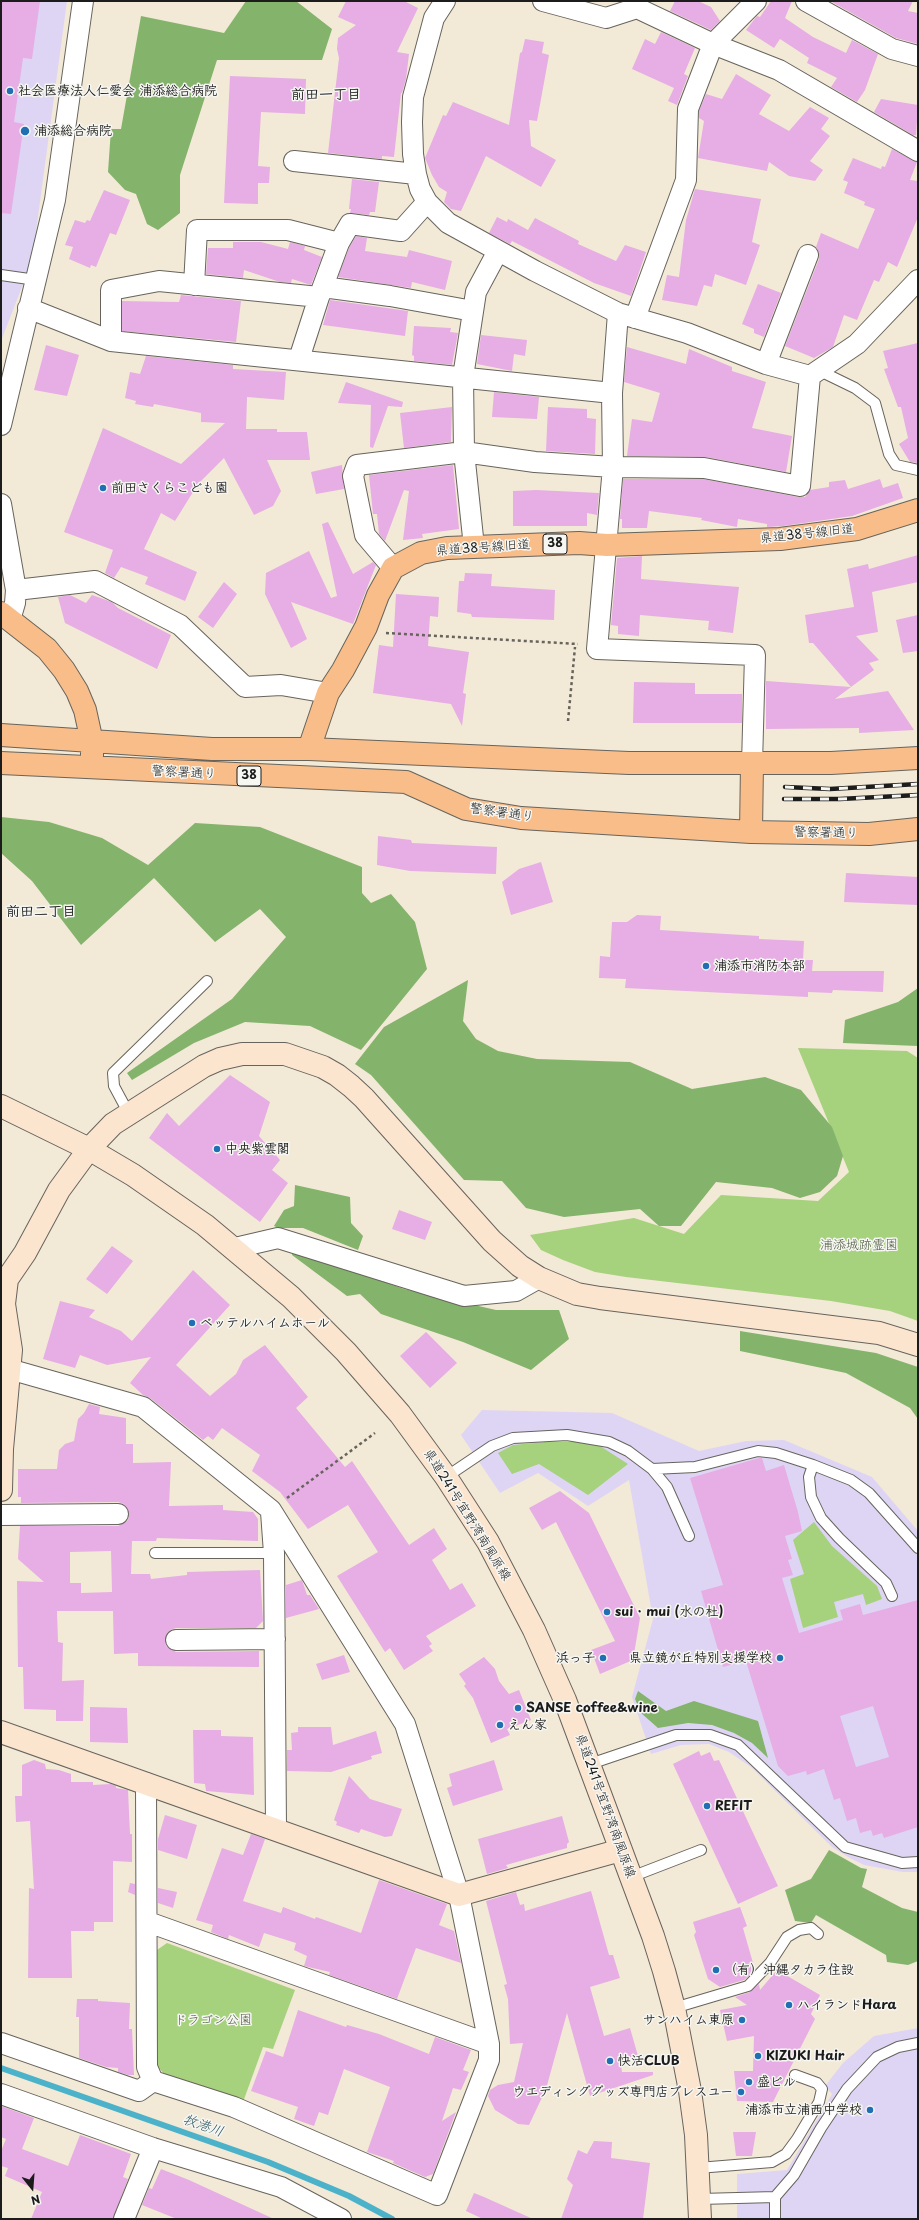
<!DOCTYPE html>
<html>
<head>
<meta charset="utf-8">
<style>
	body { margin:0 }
	#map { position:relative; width:919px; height:2220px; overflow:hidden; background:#f3e9d7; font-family:"Playpen Sans",sans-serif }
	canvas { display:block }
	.frame { position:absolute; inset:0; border:2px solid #1c1c1c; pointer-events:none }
	.north { position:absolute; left:12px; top:2168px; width:40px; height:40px; -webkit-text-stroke:3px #f6f6f2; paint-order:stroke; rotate:163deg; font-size:11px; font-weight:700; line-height:16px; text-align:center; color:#1c1c1c }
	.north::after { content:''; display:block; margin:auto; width:14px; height:18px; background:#1c1c1c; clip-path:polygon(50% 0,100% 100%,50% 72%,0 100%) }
</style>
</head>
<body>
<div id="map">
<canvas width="919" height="2220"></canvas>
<div class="frame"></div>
<div class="north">N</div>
</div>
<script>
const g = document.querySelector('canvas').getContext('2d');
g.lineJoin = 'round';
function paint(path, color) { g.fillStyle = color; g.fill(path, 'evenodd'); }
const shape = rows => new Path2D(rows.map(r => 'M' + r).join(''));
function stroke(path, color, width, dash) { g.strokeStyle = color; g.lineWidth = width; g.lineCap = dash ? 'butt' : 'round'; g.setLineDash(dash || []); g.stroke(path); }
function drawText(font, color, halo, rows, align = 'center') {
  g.font = font + ' "Playpen Sans","Klee One",sans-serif'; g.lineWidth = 3; g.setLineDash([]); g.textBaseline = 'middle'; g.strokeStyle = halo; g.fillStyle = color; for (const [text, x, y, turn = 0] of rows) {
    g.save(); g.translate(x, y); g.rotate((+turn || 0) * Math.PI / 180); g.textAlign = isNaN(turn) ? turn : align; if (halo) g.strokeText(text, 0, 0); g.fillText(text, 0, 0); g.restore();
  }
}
paint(shape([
	[1,1,67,1,32,261,1,341],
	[482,1410,612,1413,699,1451,746,1441,784,1440,872,1477,918,1531,918,1872,903,1872,864,1865,848,1857,832,1847,751,1767,729,1752,709,1744,681,1745,651,1754,632,1697,653,1619,629,1480,588,1506,538,1473,500,1493,461,1435],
	[918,2028,918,2219,737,2219,737,2174,787,2170,832,2094,825,2086,843,2063,874,2036]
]), '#ded5f5');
paint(shape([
	[798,1048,907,1051,918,1058,918,1321,890,1311,831,1301,626,1277,595,1272,563,1260,541,1250,530,1235,634,1218,684,1234,721,1195,818,1201,849,1172],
	[545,1442,578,1442,600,1446,628,1464,588,1495,539,1464,512,1474,498,1453,513,1445],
	[814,1522,832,1546,877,1586,882,1599,866,1605,863,1594,834,1602,838,1617,803,1628,790,1579,804,1574,793,1540],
	[167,1943,295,1990,273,2049,263,2047,243,2102,168,2078,155,2064,157,1950]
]), '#a6d17d');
paint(shape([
	[246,1,296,1,332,29,322,60,217,60,180,175,180,213,158,230,147,224,136,194,125,190,108,172,111,129,121,129,141,16,224,33],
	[1,817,49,822,102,838,148,865,195,823,260,827,362,867,362,893,371,903,391,894,415,922,427,969,361,1050,310,1026,245,1022,194,1043,132,1080,127,1073,232,999,286,937,260,909,215,942,154,878,81,945,32,881,1,853],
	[468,980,463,1021,476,1039,498,1051,537,1059,630,1062,692,1089,765,1077,801,1090,832,1127,843,1156,837,1176,820,1192,800,1198,772,1188,716,1182,681,1226,659,1226,640,1209,564,1217,526,1208,502,1181,464,1180,371,1075,355,1064,384,1027],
	[918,988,918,1046,843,1043,845,1020,898,1002],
	[295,1185,350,1197,351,1223,363,1236,358,1250,303,1228,278,1228,274,1226,284,1210,294,1206],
	[293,1249,404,1289,496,1310,559,1310,569,1339,531,1370,463,1342,381,1314,360,1294,347,1296,292,1255],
	[740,1331,876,1353,918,1367,918,1419,910,1408,846,1373,740,1351],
	[638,1691,666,1711,694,1701,758,1721,768,1758,752,1743,734,1733,712,1725,688,1723,658,1728,641,1713,635,1699],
	[829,1850,861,1868,867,1869,862,1887,902,1908,918,1912,918,1961,908,1965,887,1962,886,1955,816,1915,811,1923,795,1921,785,1890,811,1879]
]), '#84b36c');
stroke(shape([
	[1,2068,268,2162,349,2196,392,2219]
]), '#4bb2ca', 6);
paint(shape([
	[1,1,40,1,32,59,23,58,14,122,24,124,11,214,1,213],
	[346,1,404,1,418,8,397,52,409,54,406,79,402,93,401,93,394,157,382,156,382,159,328,153,339,58,337,49,338,38,356,25,338,17],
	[675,1,698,1,711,7,720,21,711,30,670,11],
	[771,1,792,1,785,18,813,37,846,53,852,40,878,54,865,90,857,102,831,87,837,78,807,63,809,58,780,39,774,48,746,30,757,16,760,17],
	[830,1,913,1,908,11,918,13,918,44,896,38],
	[661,32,695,48,684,74,688,76,677,105,668,101,674,88,632,69,645,39,655,44],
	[525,39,544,42,542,53,549,55,537,121,529,120,531,146,556,160,541,187,486,156,461,211,451,209,444,202,447,192,439,187,432,175,425,158,443,115,446,116,453,102,509,125,520,53,522,52],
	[736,74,771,95,759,114,789,131,810,107,829,118,821,129,830,136,810,161,823,170,815,181,789,176,769,162,767,171,698,158,704,121,699,118,699,111,706,94,722,99],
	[230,76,306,79,305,114,261,112,258,166,270,167,269,183,258,183,258,204,224,203],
	[881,99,918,105,916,135,913,135,874,112],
	[892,149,917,162,910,180,918,181,918,217,897,267,888,262,879,282,874,280,857,320,844,315,833,347,814,358,785,346,819,259,819,253,816,247,821,233,858,249,875,209,864,205,865,202,844,193,848,182,843,180,853,158,881,169,882,166,885,167],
	[352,179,379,182,375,212,370,212,369,215,350,213,351,209,349,209],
	[695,189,761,199,752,242,760,245,746,285,715,274,712,287,704,285,697,306,662,300,667,275,679,277,686,220],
	[104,190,130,200,116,235,110,233,96,267,91,265,90,268,69,259,73,247,65,245,75,220,85,223,87,220,90,221],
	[497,217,507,222,508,219,528,230,535,218,579,241,578,244,616,261,625,245,646,252,631,296,594,283,512,241,510,244,489,233],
	[356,236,367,238,365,251,407,257,409,250,452,261,445,290,412,282,411,288,338,277,349,248],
	[233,242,261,242,288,249,290,242,305,246,304,250,322,257,311,285,292,279,291,283,280,282,244,270,243,278,206,274,208,248,233,248],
	[758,284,781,293,764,337,754,333,754,329,742,324],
	[181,295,241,301,236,342,122,331,122,301,179,302],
	[330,300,408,311,405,336,323,325],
	[414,326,451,328,450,332,458,333,452,365,414,361,414,356,412,355],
	[481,335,527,340,525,356,514,354,512,371,477,364],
	[918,343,918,463,910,462,899,444,908,438,901,407,898,407,884,369,888,368,883,351],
	[46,345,79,355,67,396,34,390],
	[627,347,686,364,689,349,732,367,732,371,766,382,752,428,792,436,786,472,706,457,627,456,632,419,652,422,660,393,624,382],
	[146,356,233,365,233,369,286,372,284,400,247,397,246,429,277,429,277,432,307,432,310,460,267,460,281,491,273,506,254,515,224,458,198,484,175,521,161,513,144,549,197,572,185,601,145,584,148,577,121,567,114,578,105,573,113,550,64,532,103,428,181,464,225,423,201,422,201,413,154,404,153,407,135,404,136,401,125,398,130,372,140,374],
	[346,382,403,402,402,407,388,406,373,448,370,447,371,405,338,403],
	[494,392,539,397,537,419,492,417],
	[452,407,451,442,404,448,400,413],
	[548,407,587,409,587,418,596,419,595,454,546,451],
	[342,465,344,489,316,494,311,472],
	[453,465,459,529,422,534,423,538,403,540,409,491,404,490,385,541,379,534,377,514,373,514,369,475],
	[623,479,703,479,798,497,805,497,810,490,829,487,829,482,845,480,848,489,880,479,883,488,898,483,903,498,852,516,783,526,767,527,767,524,738,519,737,527,701,520,702,518,649,511,647,528,622,528,622,519,620,519],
	[536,490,599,493,597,515,587,513,587,526,513,526,513,491],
	[328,522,353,574,373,562,376,565,353,624,291,602,307,639,291,648,265,594,266,573,309,551,331,598,337,596,322,524],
	[918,555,918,582,872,592,878,632,856,636,879,660,869,663,874,670,851,687,813,643,809,643,805,615,854,607,847,569,868,564,869,569],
	[642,556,641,579,739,587,733,633,708,630,709,621,640,615,639,636,618,634,618,626,611,625,617,558],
	[465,573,492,574,491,586,555,590,554,620,472,617,471,614,457,612,459,581,464,581],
	[224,582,237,594,213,628,198,617],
	[396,594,439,597,438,617,430,616,428,646,469,652,463,693,466,694,462,726,451,704,373,693,379,645,393,647],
	[70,595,86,603,92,595,112,602,118,608,171,635,157,669,65,623,58,597],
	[918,615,918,651,903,653,896,620],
	[766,681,851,687,835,699,888,691,914,730,859,733,859,728,766,729],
	[634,682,695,683,695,694,742,694,742,723,633,723],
	[378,836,411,840,412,843,497,847,496,874,410,871,377,865],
	[541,862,553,902,511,915,502,882,519,869],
	[846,873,918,877,918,905,844,902],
	[637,915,661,916,660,930,759,936,759,939,804,941,803,960,813,960,812,971,884,971,883,992,833,990,832,993,808,992,808,997,625,988,626,979,599,978,600,956,610,957,612,922,627,922],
	[230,1075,270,1102,259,1136,280,1160,272,1170,288,1183,260,1222,149,1138,167,1113,179,1126],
	[399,1210,432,1222,425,1240,392,1229],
	[112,1246,133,1261,107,1294,86,1279],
	[193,1270,230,1305,176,1365,210,1396,236,1374,243,1360,265,1345,308,1397,296,1408,345,1467,352,1461,409,1545,434,1528,447,1549,432,1560,450,1590,462,1583,476,1606,426,1636,432,1644,429,1646,433,1651,404,1670,390,1648,385,1652,337,1576,378,1552,348,1505,308,1529,280,1492,252,1471,260,1455,222,1428,213,1440,208,1436,203,1440,150,1398,143,1395,130,1383,151,1357,107,1365,80,1355,75,1368,43,1359,60,1301,95,1310,89,1317,121,1331,132,1341],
	[426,1332,457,1363,430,1388,400,1356],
	[89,1404,100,1407,99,1414,126,1418,126,1444,133,1444,133,1463,171,1462,169,1506,223,1505,223,1510,253,1512,258,1519,258,1541,157,1538,156,1541,132,1541,131,1574,150,1574,151,1579,187,1575,187,1572,260,1570,263,1621,256,1628,176,1628,170,1630,165,1640,166,1646,176,1652,259,1651,259,1667,138,1666,138,1653,114,1654,113,1611,57,1611,58,1642,63,1643,62,1681,84,1680,83,1721,56,1721,56,1710,24,1709,23,1667,18,1667,17,1581,44,1582,18,1559,20,1526,118,1526,128,1520,129,1514,124,1504,118,1502,21,1503,21,1497,18,1497,18,1469,57,1469,59,1450,65,1444,74,1441,78,1419,84,1413],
	[111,1551,112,1592,81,1593,81,1583,70,1583,70,1552],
	[759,1458,762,1458,766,1471,784,1465,798,1512,802,1531,785,1536,792,1559,788,1560,793,1575,782,1578,799,1633,843,1620,840,1610,860,1604,863,1615,918,1600,918,1827,884,1838,882,1833,873,1836,871,1830,860,1833,856,1818,847,1821,840,1798,834,1800,824,1769,807,1775,806,1771,788,1776,778,1766,746,1661,723,1667,701,1591,723,1585,690,1478],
	[873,1706,889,1757,856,1767,840,1716],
	[560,1491,589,1513,640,1618,633,1660,600,1674,591,1650,615,1641,556,1522,542,1530,529,1508],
	[302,1580,307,1595,310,1595,319,1609,286,1618,286,1585],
	[344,1655,350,1672,322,1680,316,1664],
	[484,1657,495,1669,499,1681,509,1694,519,1690,531,1720,507,1729,510,1735,491,1743,473,1698,464,1686,466,1684,459,1674],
	[90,1707,127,1708,128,1743,90,1742],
	[298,1727,331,1727,333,1745,376,1731,382,1753,371,1756,372,1759,331,1772,287,1771,287,1750,292,1750,291,1733,298,1732],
	[193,1730,221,1730,221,1736,253,1737,254,1795,206,1791,205,1784,194,1783],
	[699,1751,701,1756,710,1752,714,1761,719,1760,778,1886,738,1904,673,1764],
	[34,1760,45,1764,46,1769,59,1770,71,1774,71,1782,93,1782,93,1785,111,1784,116,1786,116,1788,128,1790,130,1834,132,1834,132,1862,113,1861,113,1922,94,1922,94,1931,71,1931,72,1978,28,1978,29,1888,34,1889,30,1821,16,1822,15,1796,22,1796,22,1765],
	[494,1760,503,1790,453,1806,447,1788,452,1786,449,1774],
	[349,1776,370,1799,402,1809,392,1836,385,1837,361,1829,359,1833,336,1825,337,1822,334,1820],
	[165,1815,197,1825,187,1859,158,1850,158,1839],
	[562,1816,569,1842,567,1844,567,1848,506,1865,508,1868,487,1874,478,1839],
	[251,1834,265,1839,243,1901,281,1913,283,1907,315,1919,316,1917,361,1933,379,1880,447,1904,439,1925,454,1931,461,1963,416,1948,397,1999,329,1975,330,1972,304,1966,307,1956,294,1950,296,1943,264,1933,259,1947,229,1935,228,1939,211,1932,213,1925,196,1920,222,1848,243,1855],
	[130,1883,135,1884,135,1895,128,1892],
	[158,1888,177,1892,173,1908,158,1903],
	[591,1891,609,1955,613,1955,620,1978,590,1987,604,2036,630,2028,638,2056,620,2059,622,2072,653,2072,653,2075,590,2096,567,2013,546,2089,529,2125,518,2124,495,2110,488,2096,490,2090,498,2085,514,2082,523,2043,510,2044,508,1999,504,1985,507,1984,486,1901,516,1892,520,1905,524,1904,525,1911],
	[740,1907,747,1926,743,1928,755,1970,744,1980,720,1987,708,1979,694,1935,696,1932,693,1922],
	[777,1970,820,1995,811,2014,815,2019,773,2102,737,2101,734,2071,753,2071,754,2036,727,2041,720,2010,747,2005,735,1997,750,1992,759,1984,760,1990],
	[77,1999,98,1999,98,2001,130,2003,129,2029,132,2029,134,2075,128,2075,118,2072,118,2068,106,2067,79,2058,79,2017,76,2017],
	[298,2010,346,2027,347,2025,379,2034,429,2054,435,2037,471,2050,463,2070,469,2072,461,2090,453,2088,442,2121,456,2112,433,2174,425,2177,393,2163,394,2161,367,2152,390,2087,344,2069,328,2115,319,2112,314,2126,294,2119,298,2107,251,2091,266,2051,283,2057],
	[1,2106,34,2118,22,2149,68,2166,80,2135,131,2154,123,2177,128,2179,113,2219,31,2219,42,2192,5,2176,8,2168,1,2166,1,2151,6,2139,1,2137],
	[733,2132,756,2132,752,2156,736,2156],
	[594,2141,612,2142,611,2158,650,2163,643,2219,561,2219,573,2185,567,2179,578,2150,587,2154],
	[161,2169,189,2180,274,2219,177,2219,142,2205,149,2188,152,2189],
	[474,2193,484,2197,533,2219,483,2219,466,2211]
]), '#e6aee4');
const lane = shape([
	[1,275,36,280],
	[818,370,855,388,875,403,889,454,896,465,918,470],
	[129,1114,114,1086,113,1073,207,981],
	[813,1465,809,1477,811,1497,821,1518,839,1538,886,1583,892,1596],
	[652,1469,695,1467,758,1451,776,1453,813,1465,851,1480,869,1493,918,1548],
	[446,1477,492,1446,513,1438,567,1435,609,1442,628,1451,652,1469,667,1487,689,1536],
	[155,1553,274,1553],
	[590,1764,676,1735,710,1735,738,1745,845,1847,902,1863,918,1862],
	[631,1877,701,1850],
	[674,2008,748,1986,770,1963,787,1937,799,1930,811,1928,818,1934],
	[698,2168,772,2162,786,2154,797,2139,819,2102,822,2089,817,2083,795,2075],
	[775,2197,775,2219],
	[700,2199,775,2197,794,2175,821,2128,847,2089,877,2057,898,2047,918,2043]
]);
const street = shape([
	[445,1,434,18,413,97,412,122,413,154,416,174,420,189,427,202,448,223,535,271,618,313,687,333,766,364,810,376,857,344,918,280],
	[543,1,606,18,637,8,713,44,779,70,918,151],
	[806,1,892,49,918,56],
	[294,161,416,174],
	[194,285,197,230,288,230,339,243,350,224,401,231,427,202],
	[323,287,390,296,473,311],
	[28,308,111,341,612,393],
	[618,313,612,393,613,467,597,649,755,655,752,764],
	[635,318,686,180,688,109,713,44,756,1],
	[111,341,111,290,159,281,319,297,339,243],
	[299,359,319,297],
	[766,364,808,255],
	[1,425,55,200,83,1],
	[1,504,16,590,15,603,10,620],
	[474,547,464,452,463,377,476,292,498,251],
	[393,568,365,535,353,476,357,465,464,452,535,462,613,467,704,468,800,486,810,376],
	[16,590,95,581,180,625,245,687,281,685,328,693],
	[235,1248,278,1238,464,1296,516,1291,539,1278],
	[9,1369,143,1407,271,1510,405,1724,459,1895,489,2044,489,2060,437,2195,234,2107,153,2081],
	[271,1512,274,1553,276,1829],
	[1,1515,118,1514],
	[176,1640,275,1639],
	[146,1783,147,2067,153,2081],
	[148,1922,489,2044],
	[1,2043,139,2091,153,2081],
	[1,2094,153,2148,281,2187,341,2219],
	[124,2219,153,2148]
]);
const secondary = shape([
	[1,1106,89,1149,133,1175,205,1225,291,1297,346,1352,400,1414,446,1477,488,1542,534,1630,565,1700,653,1936,664,1971,674,2008,690,2091,696,2135,700,2219],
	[1,1288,25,1253,59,1190,89,1149,113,1124,204,1066,220,1059,242,1054,285,1054,323,1067,337,1075,351,1086,364,1098,492,1241,520,1266,539,1278,577,1294,600,1298,879,1333,918,1345],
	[1,1490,2,1449,11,1350,4,1304,7,1279],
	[1,1732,459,1895,621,1850]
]);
const primary = shape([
	[1,613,47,649,64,670,77,691,85,710,92,742,92,756],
	[1,735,212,749,309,749,629,763,831,763,918,758],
	[309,749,328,693,343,670,366,627,378,595,393,568,421,553,447,548,579,543,607,545,780,539,857,529,918,510],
	[1,763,406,782,466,809,521,818,751,832,869,834,918,829],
	[751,832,752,764]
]);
stroke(lane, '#67645d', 12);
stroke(street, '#67645d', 22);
stroke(secondary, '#67645d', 24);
stroke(primary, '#67645d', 24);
stroke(shape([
	[386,633,578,644],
	[568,721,575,647],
	[287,1498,375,1433]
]), '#67645d', 2.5, [3, 3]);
stroke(lane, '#fff', 10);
stroke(street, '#fff', 20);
stroke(secondary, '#fce5cf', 22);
stroke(primary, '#f8bd88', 22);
const rail = shape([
	[785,787,830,789,918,784],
	[784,799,840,799,918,795]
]);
stroke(rail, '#1c1c1c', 4.5);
stroke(rail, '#f6f6f2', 3, [9]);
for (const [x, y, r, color] of [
	[10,91,4,"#1f6fb2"],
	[25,131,5,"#1f6fb2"],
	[103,488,4,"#1f6fb2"],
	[706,966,4,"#1f6fb2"],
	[217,1149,4,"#1f6fb2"],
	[192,1323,4,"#1f6fb2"],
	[607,1612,4,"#1f6fb2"],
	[603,1658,4,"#1f6fb2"],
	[780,1658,4,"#1f6fb2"],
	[518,1708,4,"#1f6fb2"],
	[500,1725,4,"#1f6fb2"],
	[707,1806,4,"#1f6fb2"],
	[716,1970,4,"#1f6fb2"],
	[789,2005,4,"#1f6fb2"],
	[742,2020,4,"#1f6fb2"],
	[758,2056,4,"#1f6fb2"],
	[610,2061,4,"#1f6fb2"],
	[749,2082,4,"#1f6fb2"],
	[741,2092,4,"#1f6fb2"],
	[870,2110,4,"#1f6fb2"]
]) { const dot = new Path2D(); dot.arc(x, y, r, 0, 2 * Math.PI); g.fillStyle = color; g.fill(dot); stroke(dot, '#f6f6f2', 1.5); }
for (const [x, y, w] of [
	[555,544,24],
	[249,776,24]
]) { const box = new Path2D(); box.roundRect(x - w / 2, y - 10, w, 20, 3); g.fillStyle = '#f6f6f2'; g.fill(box); stroke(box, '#1c1c1c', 1); }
drawText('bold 12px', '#1c1c1c', null, [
	["38",555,544],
	["38",249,776]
]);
drawText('bold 13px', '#1c1c1c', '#f6f6f2', [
	["社会医療法人仁愛会 浦添総合病院",18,91],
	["浦添総合病院",34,131],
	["前田さくらこども園",111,488],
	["浦添市消防本部",714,966],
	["中央紫雲閣",225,1149],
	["ベッテルハイムホール",200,1323],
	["sui・mui (水の杜)",615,1612],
	["浜っ子",595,1658,"right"],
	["県立鏡が丘特別支援学校",772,1658,"right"],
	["SANSE coffee&wine",526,1708],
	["えん家",508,1725],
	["REFIT",715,1806],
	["（有）沖縄タカラ住設",724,1970],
	["ハイランドHara",797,2005],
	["サンハイム東原",734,2020,"right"],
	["KIZUKI Hair",766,2056],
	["快活CLUB",618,2061],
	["盛ビル",757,2082],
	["ウエディンググッズ専門店ブレスユー",733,2092,"right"],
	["浦添市立浦西中学校",862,2110,"right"]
], 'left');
drawText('13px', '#1c1c1c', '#f6f6f2', [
	["県道38号線旧道",807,534,-6],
	["県道38号線旧道",483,548,-4],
	["警察署通り",184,773,3],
	["警察署通り",502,813,8],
	["警察署通り",826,833,1],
	["県道241号宜野湾南風原線",467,1515,58],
	["県道241号宜野湾南風原線",605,1806,70]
]);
drawText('13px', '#4c5b3e', '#f6f6f2', [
	["浦添城跡霊園",859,1245],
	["ドラゴン公園",213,2020]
]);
drawText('bold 14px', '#1c1c1c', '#f6f6f2', [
	["前田一丁目",326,95],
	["前田二丁目",41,912]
]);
drawText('italic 14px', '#2f5862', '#f6f6f2', [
	["牧港川",203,2126,19]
]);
</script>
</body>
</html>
